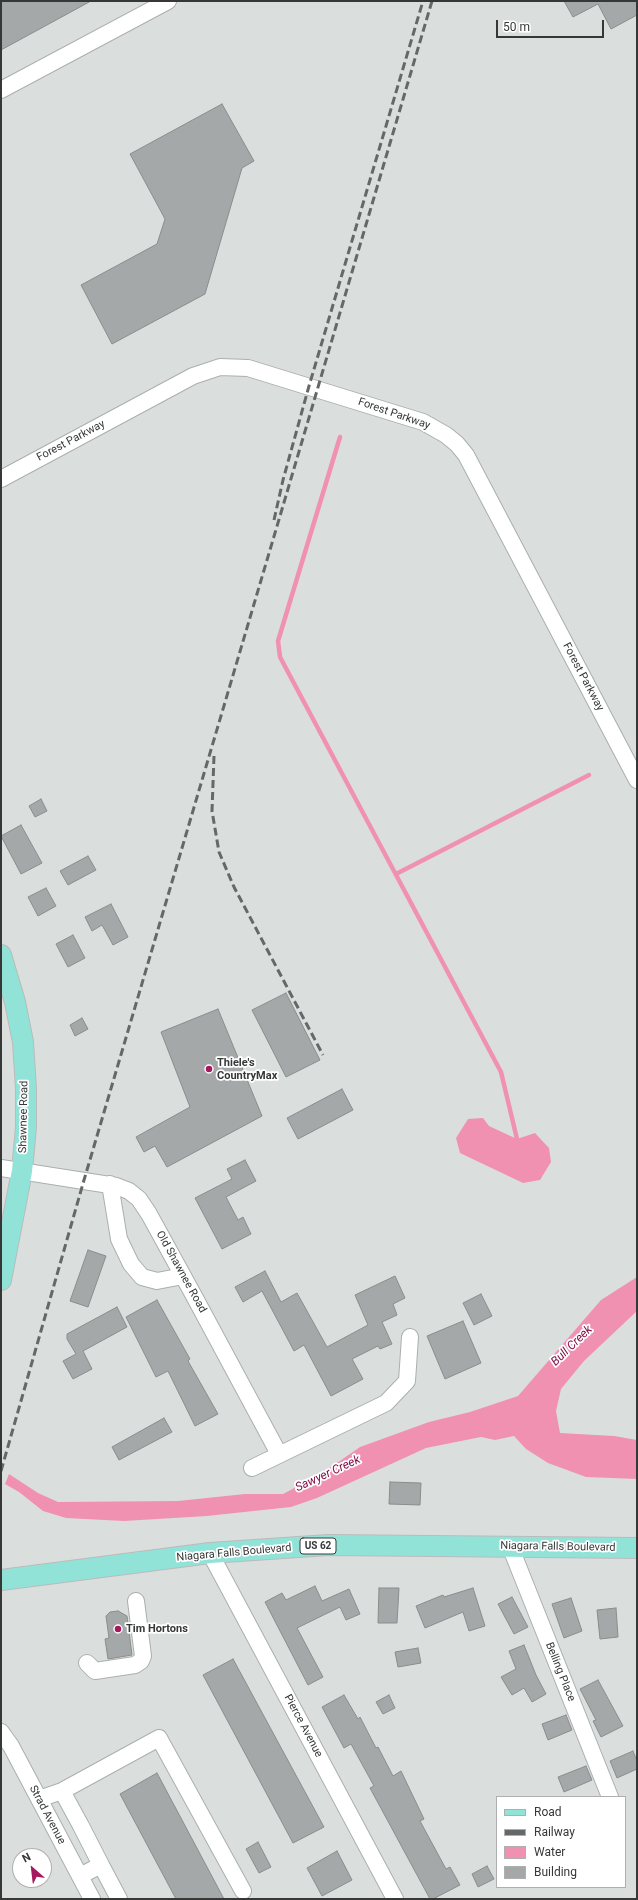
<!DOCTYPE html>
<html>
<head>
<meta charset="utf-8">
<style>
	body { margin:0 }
	#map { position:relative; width:638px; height:1900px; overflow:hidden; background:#dadfde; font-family:Roboto,sans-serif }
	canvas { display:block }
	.frame { position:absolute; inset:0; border:2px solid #363838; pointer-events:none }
	.legend { position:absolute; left:496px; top:1796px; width:130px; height:92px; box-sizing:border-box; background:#fff; border:1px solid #afafaf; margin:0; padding:5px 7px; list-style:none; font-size:12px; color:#363838 }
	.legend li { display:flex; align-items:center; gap:8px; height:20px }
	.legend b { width:20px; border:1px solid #afafaf }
	.north { position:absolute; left:12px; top:1848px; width:40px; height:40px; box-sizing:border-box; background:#fff; border:1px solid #afafaf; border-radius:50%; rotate:332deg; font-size:11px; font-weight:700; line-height:16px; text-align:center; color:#363838 }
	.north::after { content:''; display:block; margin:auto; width:14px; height:18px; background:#a5195e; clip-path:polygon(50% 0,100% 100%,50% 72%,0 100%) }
	.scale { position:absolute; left:496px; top:20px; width:108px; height:18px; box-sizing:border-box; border:2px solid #363838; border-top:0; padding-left:5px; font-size:12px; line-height:14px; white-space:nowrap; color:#363838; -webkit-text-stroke:3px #fff; paint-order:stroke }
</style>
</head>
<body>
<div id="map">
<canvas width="638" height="1900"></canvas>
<div class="frame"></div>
<ul class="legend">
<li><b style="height:5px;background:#91e3d8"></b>Road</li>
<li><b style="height:5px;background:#656868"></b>Railway</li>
<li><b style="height:11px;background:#f191b2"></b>Water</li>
<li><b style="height:11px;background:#a4a8a8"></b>Building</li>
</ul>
<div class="north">N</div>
<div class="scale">50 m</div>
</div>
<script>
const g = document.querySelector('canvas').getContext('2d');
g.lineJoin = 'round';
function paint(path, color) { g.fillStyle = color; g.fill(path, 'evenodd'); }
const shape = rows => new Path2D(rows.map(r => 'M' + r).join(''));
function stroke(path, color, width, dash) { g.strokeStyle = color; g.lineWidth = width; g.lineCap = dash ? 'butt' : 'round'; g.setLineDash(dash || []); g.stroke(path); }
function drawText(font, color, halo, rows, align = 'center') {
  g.font = font + ' Roboto,sans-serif'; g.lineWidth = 3.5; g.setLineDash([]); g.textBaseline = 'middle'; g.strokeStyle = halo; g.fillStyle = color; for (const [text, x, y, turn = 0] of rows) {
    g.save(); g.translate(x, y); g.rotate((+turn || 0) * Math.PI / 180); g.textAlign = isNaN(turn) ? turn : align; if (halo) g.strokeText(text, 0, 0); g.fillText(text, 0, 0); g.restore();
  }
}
paint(shape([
	[483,1118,489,1126,517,1139,535,1133,549,1148,551,1162,540,1180,523,1183,460,1153,456,1138,468,1119],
	[637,1277,637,1311,584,1361,561,1389,556,1411,560,1433,614,1436,637,1440,637,1479,586,1477,548,1463,526,1449,514,1436,495,1440,481,1437,426,1448,317,1498,291,1507,207,1516,124,1521,66,1518,43,1511,19,1492,5,1484,9,1474,38,1493,58,1502,178,1501,245,1494,283,1494,321,1474,360,1447,429,1422,470,1412,518,1396,601,1300]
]), '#f191b2');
stroke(shape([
	[340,437,278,641,280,657,501,1072,517,1139],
	[396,874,589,775]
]), '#f191b2', 4.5);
const building = shape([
	[1,1,91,1,1,50,1,1],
	[564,1,637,1,637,15,611,29,598,4,573,17,564,1],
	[222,104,254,161,242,168,205,294,112,344,81,285,157,244,165,219,130,154,222,104],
	[41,799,47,811,35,817,29,806,41,799],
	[21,825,42,863,21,874,1,836,21,825],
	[88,856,96,870,68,885,60,871,88,856],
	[46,888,56,906,38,916,28,897,46,888],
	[111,904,128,937,113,945,102,925,92,931,85,917,111,904],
	[73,935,85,958,68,967,56,944,73,935],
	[286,993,320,1060,286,1077,252,1010,286,993],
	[218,1009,262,1116,167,1167,155,1146,144,1152,136,1137,190,1107,161,1032,218,1009],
	[82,1018,88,1029,75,1036,70,1025,82,1018],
	[342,1089,353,1110,298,1139,287,1118,342,1089],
	[245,1160,256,1181,226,1197,238,1220,243,1217,251,1234,222,1249,195,1198,232,1179,227,1169,245,1160],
	[88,1250,106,1256,88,1307,70,1301,88,1250],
	[265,1271,281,1302,297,1293,327,1347,368,1325,355,1295,395,1276,405,1298,393,1304,397,1315,382,1322,392,1344,380,1349,378,1346,352,1359,363,1379,331,1396,304,1345,294,1351,262,1291,243,1302,235,1287,265,1271],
	[481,1294,492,1316,474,1325,463,1303,481,1294],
	[157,1300,190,1359,188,1361,218,1414,195,1426,168,1371,156,1377,126,1317,157,1300],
	[117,1307,127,1327,83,1351,92,1369,73,1379,63,1361,76,1354,67,1339,67,1334,117,1307],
	[463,1321,481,1363,445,1379,427,1336,463,1321],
	[164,1418,172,1432,119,1460,112,1447,164,1418],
	[390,1482,421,1483,420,1505,389,1504,390,1482],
	[315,1586,322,1601,349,1589,360,1614,346,1620,340,1607,297,1628,323,1677,308,1685,265,1602,282,1593,286,1600,315,1586],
	[379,1588,399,1588,397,1623,378,1623,379,1588],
	[473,1588,485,1626,469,1631,463,1612,425,1628,416,1606,443,1595,444,1597,473,1588],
	[512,1597,528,1627,514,1634,498,1604,512,1597],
	[571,1598,582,1631,564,1638,552,1604,571,1598],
	[616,1608,618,1637,600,1639,597,1610,616,1608],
	[118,1611,127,1616,132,1655,108,1659,105,1639,109,1638,106,1616,110,1612,118,1611],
	[524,1645,536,1675,546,1694,532,1702,524,1688,512,1695,501,1677,516,1669,509,1651,524,1645],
	[418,1648,421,1663,398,1667,395,1652,418,1648],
	[233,1659,324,1827,293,1843,203,1675,233,1659],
	[598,1680,623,1726,601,1737,593,1721,596,1720,580,1689,598,1680],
	[344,1695,358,1719,360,1717,376,1748,378,1747,393,1776,401,1771,424,1819,420,1821,446,1869,450,1867,460,1885,433,1899,430,1899,370,1788,374,1786,351,1744,344,1748,322,1707,344,1695],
	[389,1695,395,1708,383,1714,376,1702,389,1695],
	[566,1715,572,1730,548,1740,542,1724,566,1715],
	[633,1751,637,1761,637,1769,617,1778,610,1761,633,1751],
	[586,1766,592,1780,564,1792,558,1777,586,1766],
	[157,1773,224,1899,176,1899,120,1794,157,1773],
	[258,1842,271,1867,259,1873,246,1849,258,1842],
	[337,1851,352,1880,322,1896,307,1868,337,1851],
	[487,1866,494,1879,478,1887,472,1874,487,1866]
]);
paint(building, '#a4a8a8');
stroke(building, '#898d8c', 1);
const minor = shape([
	[1,90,168,1],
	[1,479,193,376,220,367,248,368,423,422,446,435,457,444,466,455,637,780],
	[1,1168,116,1186,129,1191,139,1199,149,1214,194,1296,279,1454],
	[110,1184,119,1239,131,1264,142,1277,157,1281,183,1276],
	[252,1468,386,1403,407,1381,410,1337],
	[510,1546,610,1797],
	[210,1553,395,1899],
	[87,1663,95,1671,135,1665,141,1661,143,1656,136,1601],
	[1,1732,11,1746,92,1899],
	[62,1791,159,1738,243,1891],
	[39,1799,62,1791,81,1826,101,1865,80,1876],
	[101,1865,119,1899]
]);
const major = shape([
	[1,955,15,1002,23,1042,26,1089,26,1127,22,1171,1,1280],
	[1,1580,210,1553,328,1545,637,1548]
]);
stroke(minor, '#aaafae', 18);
stroke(major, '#bbb', 22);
stroke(minor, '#fff', 16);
stroke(major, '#91e3d8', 20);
stroke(shape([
	[274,520,283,480,309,386,423,1],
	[214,756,212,811,219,852,234,887,323,1055],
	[1,1471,84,1180,432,1]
]), '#656868', 3, [8, 4]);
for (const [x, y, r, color] of [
	[209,1069,4,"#a5195e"],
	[118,1629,4,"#a5195e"]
]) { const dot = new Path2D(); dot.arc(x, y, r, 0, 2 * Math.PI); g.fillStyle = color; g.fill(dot); stroke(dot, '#fff', 1.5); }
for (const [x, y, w] of [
	[318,1546,36]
]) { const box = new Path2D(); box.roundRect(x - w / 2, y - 8, w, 16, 3); g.fillStyle = '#fff'; g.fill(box); stroke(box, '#363838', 1); }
drawText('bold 10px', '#363838', null, [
	["US 62",318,1546]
]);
drawText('11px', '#363838', '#fff', [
	["Forest Parkway",394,414,19],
	["Forest Parkway",71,441,-28],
	["Forest Parkway",583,677,62],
	["Shawnee Road",24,1117,-89],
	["Old Shawnee Road",181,1272,61],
	["Niagara Falls Boulevard",558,1547,1],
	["Niagara Falls Boulevard",234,1553,-5],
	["Belling Place",560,1672,68],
	["Pierce Avenue",303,1726,62],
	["Strad Avenue",47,1815,62]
]);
drawText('bold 11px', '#363838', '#fff', [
	["Thiele's",217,1063],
	["CountryMax",217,1076],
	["Tim Hortons",126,1629]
], 'left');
drawText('italic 12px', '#7f0b46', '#fff', [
	["Bull Creek",572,1346,-44],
	["Sawyer Creek",328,1474,-25]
]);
</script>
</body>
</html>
